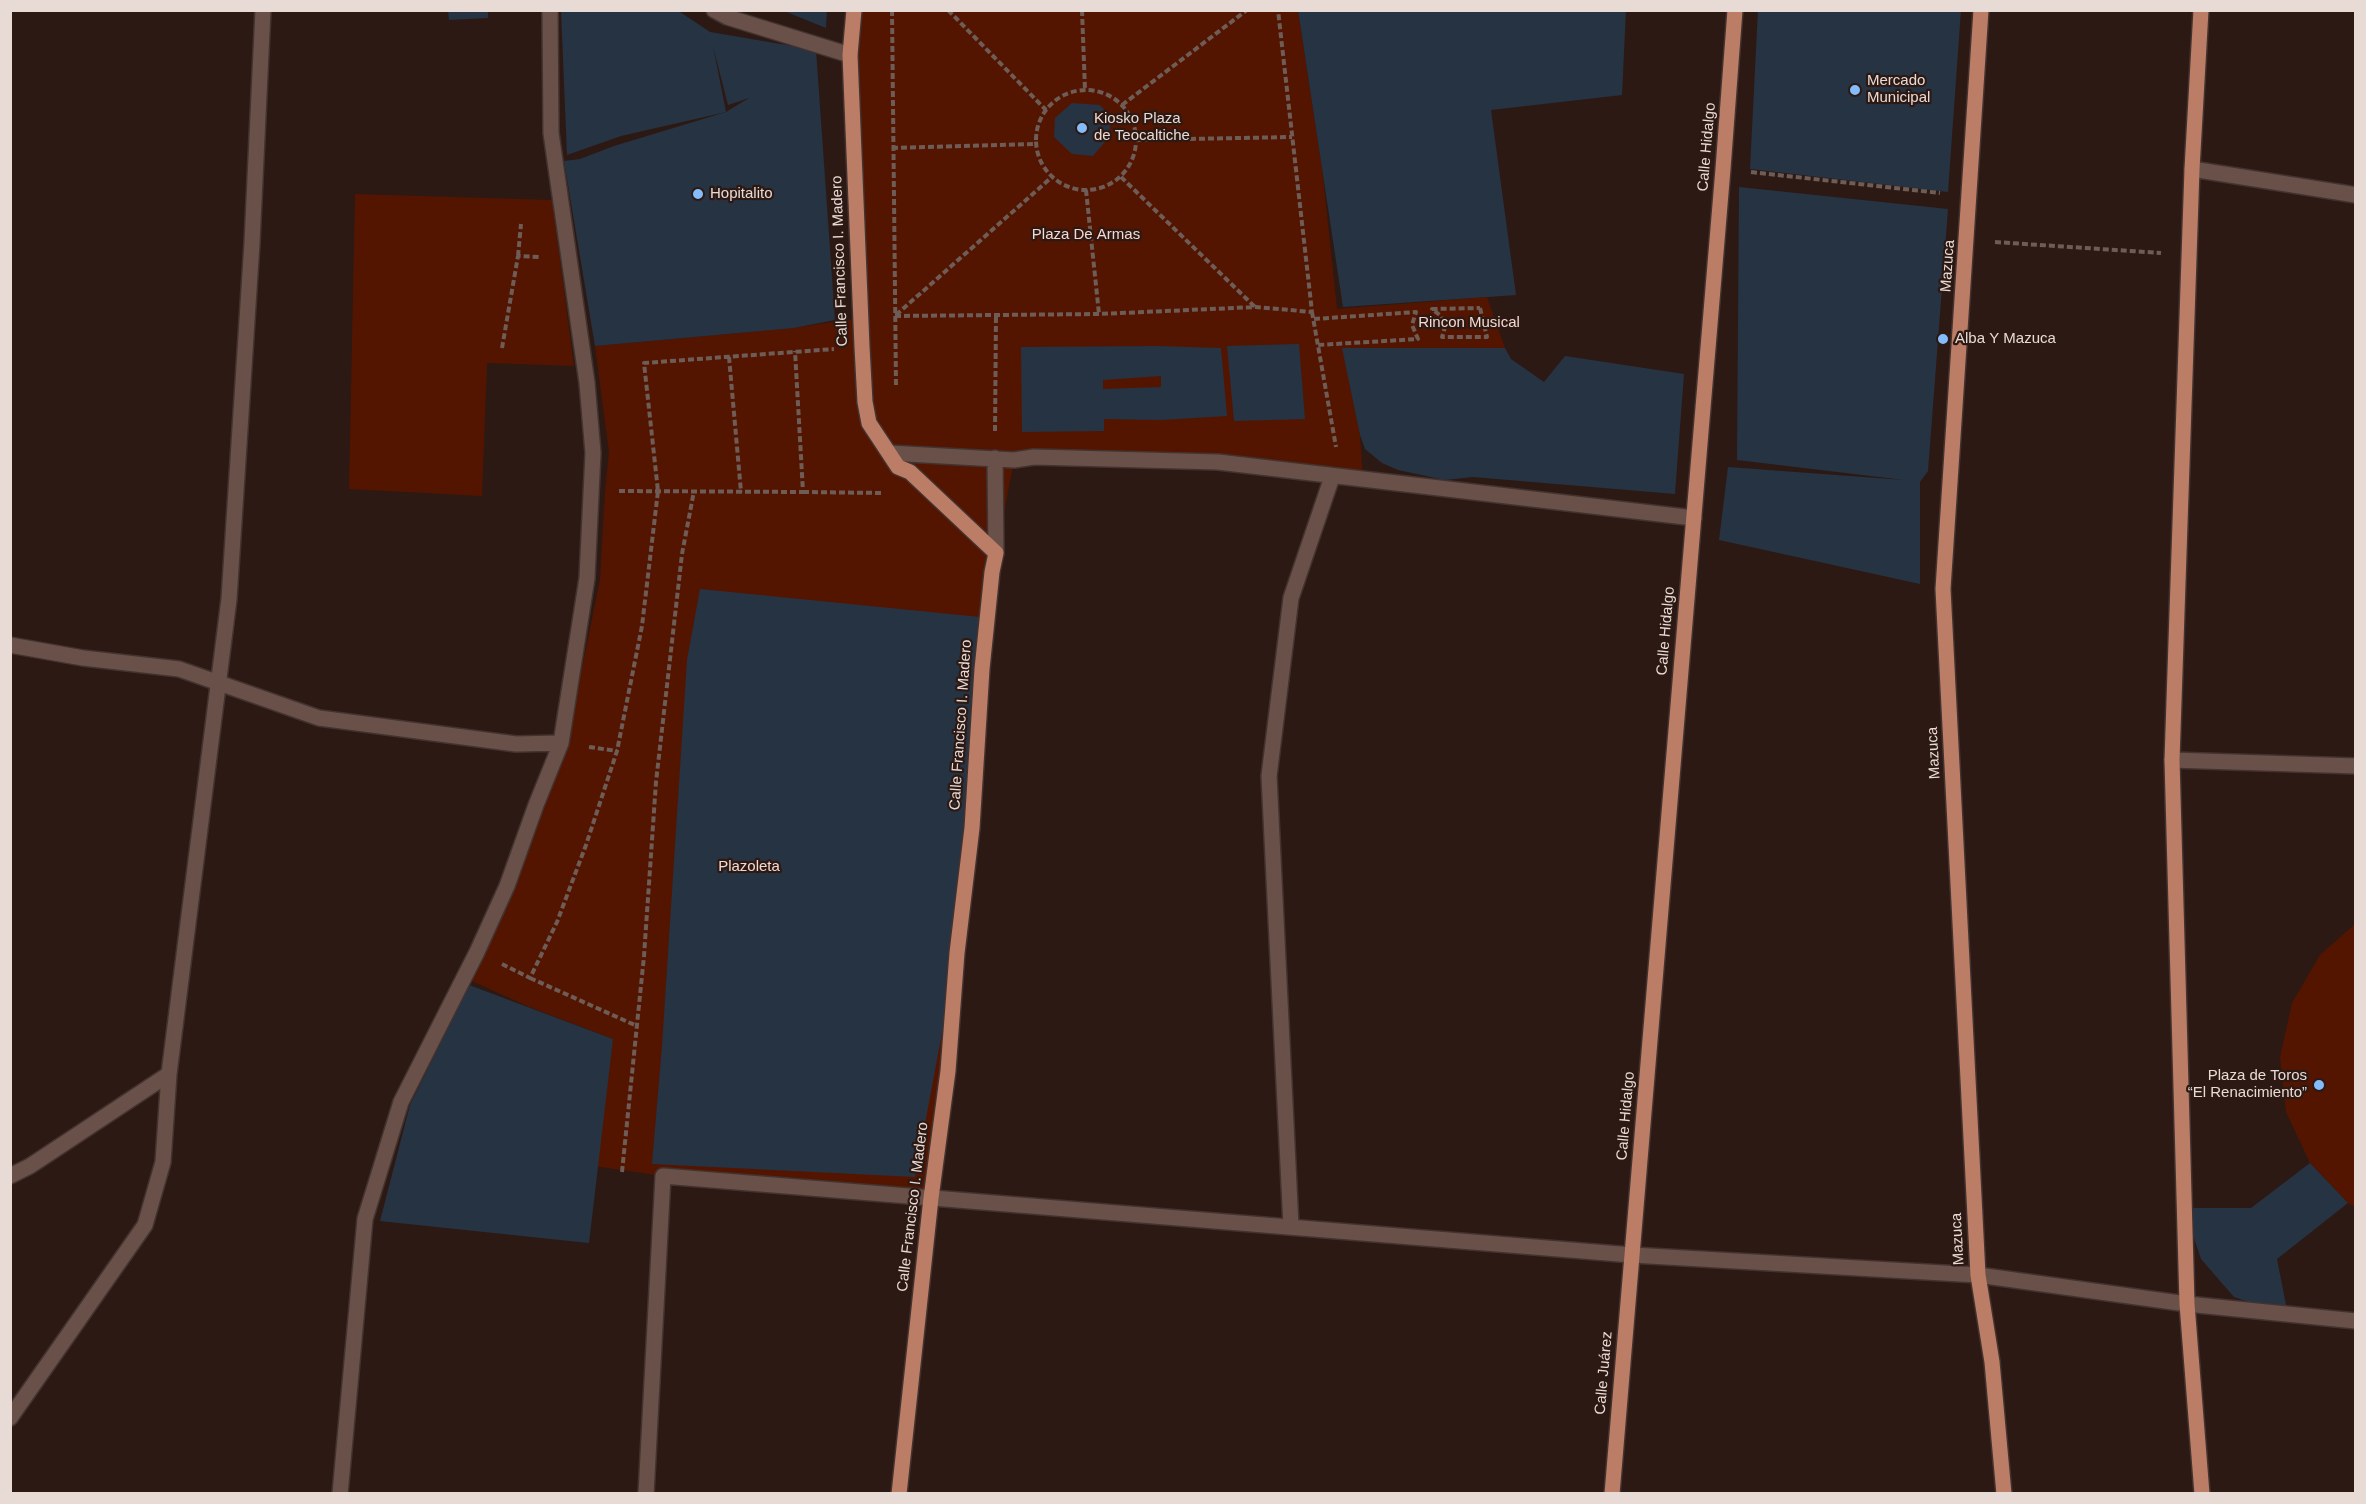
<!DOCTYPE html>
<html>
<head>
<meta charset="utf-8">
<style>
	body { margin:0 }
	#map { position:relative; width:2366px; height:1504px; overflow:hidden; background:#2d1913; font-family:Helvetica,sans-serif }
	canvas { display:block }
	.frame { position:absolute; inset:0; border:12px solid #e8dad5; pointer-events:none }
</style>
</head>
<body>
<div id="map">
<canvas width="2366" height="1504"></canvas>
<div class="frame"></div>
</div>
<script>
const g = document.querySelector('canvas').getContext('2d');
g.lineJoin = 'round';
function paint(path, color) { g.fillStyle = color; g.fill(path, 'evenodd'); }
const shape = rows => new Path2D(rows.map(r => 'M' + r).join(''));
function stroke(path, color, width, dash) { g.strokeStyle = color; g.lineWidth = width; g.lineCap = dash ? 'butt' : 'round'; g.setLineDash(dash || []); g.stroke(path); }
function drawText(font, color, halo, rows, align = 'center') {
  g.font = font + ' Helvetica,sans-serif'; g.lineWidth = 4.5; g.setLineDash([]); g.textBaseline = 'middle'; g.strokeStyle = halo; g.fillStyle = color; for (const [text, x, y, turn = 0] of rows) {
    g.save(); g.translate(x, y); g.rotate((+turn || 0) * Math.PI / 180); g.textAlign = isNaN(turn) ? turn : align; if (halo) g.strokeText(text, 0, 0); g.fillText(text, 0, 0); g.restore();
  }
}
paint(shape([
	[856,11,1298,11,1322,168,1337,309,1487,297,1505,348,1343,349,1360,435,1363,480,1152,460,1014,461,996,553,979,617,979,703,931,1198,663,1176,594,1166,613,1039,527,1006,472,981,477,952,566,745,600,580,605,491,609,452,595,346,793,328,860,318],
	[355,194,552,200,574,366,487,363,482,496,349,489],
	[2355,924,2355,1207,2348,1203,2310,1163,2286,1112,2280,1057,2292,1003,2320,955]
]), '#531500');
paint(shape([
	[448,10,488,10,488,18,449,20],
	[561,10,677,10,710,32,816,50,835,320,794,328,595,346,564,161,580,159,614,146,726,112,621,136,567,155],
	[713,46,728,105,749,98,726,112],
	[784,10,827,10,826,28,784,11],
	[1298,10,1626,10,1622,95,1491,110,1516,295,1343,307],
	[1758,10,1961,10,1948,192,1750,169],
	[1072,103,1100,105,1111,118,1109,137,1093,156,1072,154,1054,137,1055,118],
	[1739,187,1948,209,1928,471,1920,482,1920,584,1719,540,1728,467,1904,480,1737,460],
	[1299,344,1305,419,1234,421,1227,346],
	[1159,346,1221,348,1227,416,1161,420,1104,419,1104,431,1022,432,1021,347],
	[1161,376,1161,387,1103,389,1103,380],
	[1342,348,1505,348,1511,359,1544,382,1565,356,1684,374,1675,494,1473,477,1445,480,1398,470,1382,463,1365,449,1360,435],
	[700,589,980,617,972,828,957,953,915,1177,652,1164,662,1046,687,660],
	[469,985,613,1039,589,1243,380,1221,410,1105],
	[2310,1163,2348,1203,2277,1259,2288,1315,2234,1297,2201,1259,2184,1208,2251,1208]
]), '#263343');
const minor = shape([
	[714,10,727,17,850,55],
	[2192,169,2356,195],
	[889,453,1014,460,1034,457,1218,462,1694,518],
	[995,458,996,553],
	[10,645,83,658,179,669,319,718,516,744,561,743],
	[2172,760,2356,766],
	[10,1176,30,1166,169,1074],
	[1291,1226,1269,776,1291,598,1332,477],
	[10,1418,145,1225,163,1162,169,1074,229,599,252,243,263,10],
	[340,1494,365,1219,401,1102,477,952,507,886,536,805,561,743,587,578,593,453,587,383,551,133,550,10],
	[646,1494,663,1176,1632,1255,1978,1275,2187,1304,2356,1321]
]);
const major = shape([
	[854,10,850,55,862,347,865,402,869,423,898,467,910,472,996,553,992,572,982,669,972,828,957,953,948,1071,931,1198,899,1494],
	[1981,10,1943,589,1978,1275,1992,1362,2004,1494],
	[2201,10,2192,169,2172,760,2187,1304,2202,1494],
	[1612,1494,1723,169,1735,10]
]);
stroke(minor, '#433330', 18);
stroke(major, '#433330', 18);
stroke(shape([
	[892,10,896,385],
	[948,10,1046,110],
	[1082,10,1085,90],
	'1036 140a50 50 0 1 1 100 0a50 50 0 1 1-100 0Z',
	[1122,105,1247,10],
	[1136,140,1292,137],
	[892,148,1035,144],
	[1751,172,1940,193],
	[1121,177,1255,307],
	[1086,190,1099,314],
	[1995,242,2161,253],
	[518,256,521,224],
	[1480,308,1487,337,1442,337,1445,327,1441,316,1432,309,1480,308],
	[1312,312,1336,447],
	[896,315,1052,177],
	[895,316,1099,314,1256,307,1312,312,1278,10],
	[1314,319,1416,312,1412,325,1418,339,1318,345],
	[502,348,518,256,541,257],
	[729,357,741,492],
	[995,431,996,315],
	[619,491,803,492,795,351],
	[803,492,884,493],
	[589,747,617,751],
	[502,964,530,978,557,922,586,845,617,751,642,626,658,491,644,363,834,349],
	[530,978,637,1026],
	[622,1172,644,956,656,782,682,554,694,491]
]), '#6e5c56', 4, [6, 3]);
stroke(minor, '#695149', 15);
stroke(major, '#bc7d66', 15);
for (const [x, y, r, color] of [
	[1855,90,6,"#84bcfb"],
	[1082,128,6,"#84bcfb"],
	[698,194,6,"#84bcfb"],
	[1943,339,6,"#84bcfb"],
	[2319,1085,6,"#84bcfb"]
]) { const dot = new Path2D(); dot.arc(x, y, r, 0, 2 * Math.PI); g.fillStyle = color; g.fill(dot); stroke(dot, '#2d1913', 2); }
drawText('15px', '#e8dad5', '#2d1913', [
	["Mercado",1867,81],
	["Municipal",1867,98],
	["Kiosko Plaza",1094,119],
	["de Teocaltiche",1094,136],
	["Hopitalito",710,194],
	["Alba Y Mazuca",1955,339],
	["Plaza de Toros",2307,1076,"right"],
	["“El Renacimiento”",2307,1093,"right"]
], 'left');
drawText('15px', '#e8dad5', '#2d1913', [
	["Calle Hidalgo",1707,147,-85],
	["Calle Francisco I. Madero",840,261,-92],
	["Mazuca",1948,266,-86],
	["Calle Hidalgo",1666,631,-85],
	["Calle Francisco I. Madero",961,725,-86],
	["Mazuca",1934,753,-93],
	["Calle Hidalgo",1626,1116,-85],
	["Calle Francisco I. Madero",913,1207,-83],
	["Mazuca",1958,1239,-93],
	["Calle Juárez",1604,1373,-85]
]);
drawText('15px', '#f3d9d1', '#2d1913', [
	["Plaza De Armas",1086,235],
	["Rincon Musical",1469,323],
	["Plazoleta",749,867]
]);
</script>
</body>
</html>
